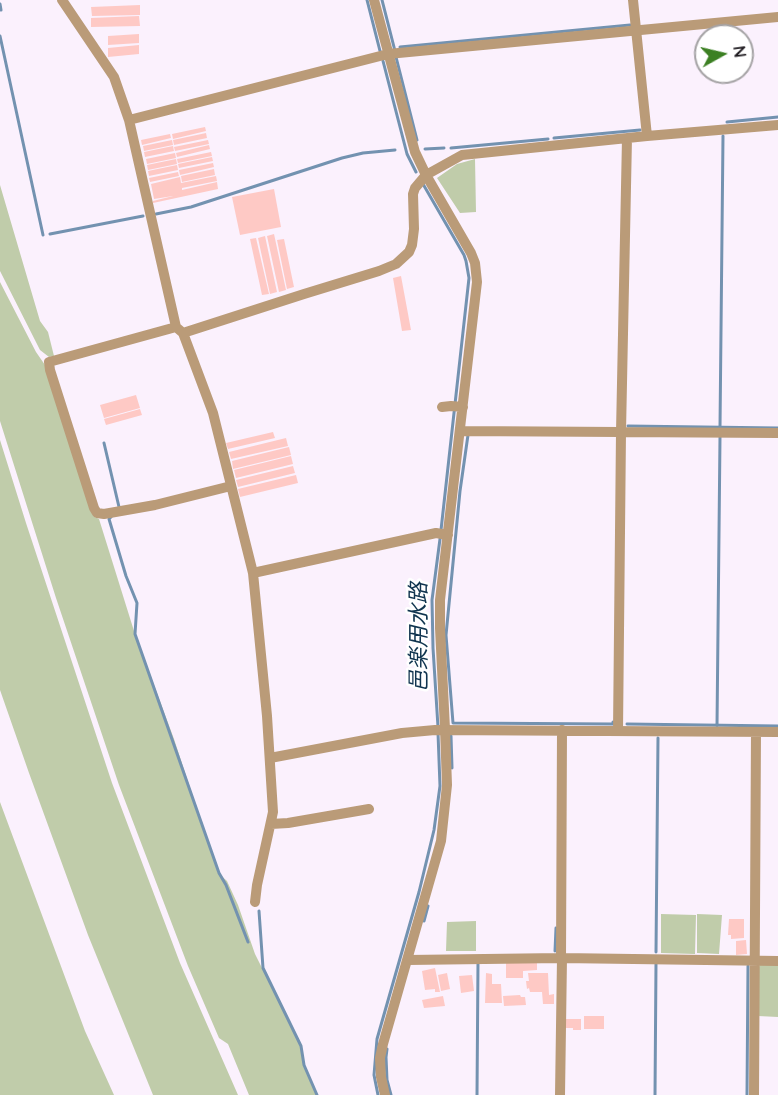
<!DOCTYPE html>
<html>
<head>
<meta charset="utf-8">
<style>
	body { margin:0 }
	#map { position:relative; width:778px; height:1095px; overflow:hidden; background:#fbf1fd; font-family:Quicksand,sans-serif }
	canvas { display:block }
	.north { position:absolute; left:694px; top:24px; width:60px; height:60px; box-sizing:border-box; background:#fff; border:2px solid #a5a3a5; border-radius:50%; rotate:82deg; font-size:16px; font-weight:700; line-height:24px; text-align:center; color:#1e1a1f }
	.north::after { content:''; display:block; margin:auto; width:21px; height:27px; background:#3c8023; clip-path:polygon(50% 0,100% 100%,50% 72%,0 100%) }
</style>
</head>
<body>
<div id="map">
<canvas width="778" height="1095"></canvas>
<div class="north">N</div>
</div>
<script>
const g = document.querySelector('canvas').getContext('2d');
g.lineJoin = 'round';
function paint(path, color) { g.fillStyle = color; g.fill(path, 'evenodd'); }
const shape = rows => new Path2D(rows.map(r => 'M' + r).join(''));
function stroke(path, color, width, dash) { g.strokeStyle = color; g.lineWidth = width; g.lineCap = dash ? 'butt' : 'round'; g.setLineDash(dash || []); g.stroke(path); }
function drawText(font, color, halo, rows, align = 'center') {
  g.font = font + ' Quicksand,"Noto Sans JP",sans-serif'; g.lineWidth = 5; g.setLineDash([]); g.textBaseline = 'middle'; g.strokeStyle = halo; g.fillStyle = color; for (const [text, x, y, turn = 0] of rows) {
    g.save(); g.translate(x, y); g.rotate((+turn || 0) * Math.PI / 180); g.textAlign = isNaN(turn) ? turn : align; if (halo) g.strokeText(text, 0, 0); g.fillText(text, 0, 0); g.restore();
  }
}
paint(shape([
	[475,159,476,212,460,213,437,178,457,164],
	[0,185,40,321,48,332,54,356,49,357,40,350,0,271],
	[0,282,36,352,45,365,95,517,99,519,134,631,174,739,218,873,227,881,238,905,255,954,301,1046,304,1065,317,1095,249,1095,228,1044,219,1038,188,966,119,785,56,598,0,421],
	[0,440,26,523,112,783,180,963,238,1095,153,1095,88,935,29,773,0,690],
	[0,802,85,1031,114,1095,0,1095],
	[661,914,696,915,695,954,661,953],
	[697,914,722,915,719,954,697,953],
	[476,921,476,951,446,951,447,922],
	[761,964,778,965,778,1017,758,1016,758,968]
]), '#c0ccaa');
stroke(shape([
	[367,0,380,51],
	[382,0,395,51],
	[0,4,1,10],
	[0,36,43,235],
	[400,47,630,25],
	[396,57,417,140],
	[383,61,407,154,416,172],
	[727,122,778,117],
	[554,138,640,130],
	[451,148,548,139],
	[425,149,444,148],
	[423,184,464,255,466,261,469,278,440,539,432,600,433,648,438,727],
	[156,214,191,207,342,158,363,153,395,150],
	[50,234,143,216],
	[628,426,778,428],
	[720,427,723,136],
	[468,435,460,491,446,635,453,723,613,724,613,722],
	[104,443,119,507],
	[111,517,109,519,126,576,137,603,135,634,219,873,226,885,248,942],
	[627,724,778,726],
	[717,726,720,437],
	[451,736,452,768],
	[259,911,263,968,301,1046,304,1065,317,1095],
	[424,921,428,906],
	[555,951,556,928],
	[656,952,658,738],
	[387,1049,386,1057,387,1080,391,1095],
	[378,1095,374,1075,377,1039,419,892,434,830,440,786,438,733],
	[477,1095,478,962],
	[655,1095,656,963],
	[747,1095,748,966]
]), '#7392b0', 3);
paint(shape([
	[140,5,140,15,92,16,91,7],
	[139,16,140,26,91,27,91,18],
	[139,34,139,43,108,45,108,36],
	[139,45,139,54,108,57,108,48],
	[205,127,206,131,173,139,172,134],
	[206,133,207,138,174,145,173,140],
	[170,134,171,138,142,145,141,140],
	[172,140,173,145,144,151,143,146],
	[208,140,209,144,175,151,174,147],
	[209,145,210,149,177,157,176,153],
	[173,146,174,151,145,157,144,152],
	[211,152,212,156,178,163,177,159],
	[175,153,176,158,147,164,146,159],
	[212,157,213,161,179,168,178,164],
	[176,159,177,164,148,170,147,165],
	[213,163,214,167,180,175,179,170],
	[177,165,178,170,149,176,148,171],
	[214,169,215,175,182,182,181,176],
	[178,172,179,176,150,182,149,178],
	[216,176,217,181,182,188,182,190,217,182,218,189,153,203,153,201,173,196,154,199,151,184,180,177,181,183],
	[274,189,281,227,240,235,232,197],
	[274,234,286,290,279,292,267,236],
	[265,236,277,292,270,294,258,238],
	[256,238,269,294,262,295,250,239],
	[284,239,294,287,287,289,277,240],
	[401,276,411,330,402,331,393,278],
	[136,395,140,408,104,418,100,405],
	[140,409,142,415,106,425,104,419],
	[273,432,275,438,228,449,226,443],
	[286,438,288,446,231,459,229,452],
	[289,447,291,455,233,469,232,461],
	[291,456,293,464,236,478,234,470],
	[293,466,295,473,238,487,236,480],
	[296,475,298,483,240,497,238,489],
	[729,919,744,919,744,938,731,939,731,935,728,935],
	[746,940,747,954,736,955,736,941],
	[506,963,537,963,537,970,523,971,523,978,506,978],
	[435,968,440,992,435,992,435,989,425,990,422,971],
	[447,973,450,989,441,991,438,975],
	[486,973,492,974,492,984,501,984,502,1003,485,1003],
	[528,973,548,973,549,995,554,994,554,1004,543,1004,542,992,530,992,529,988,527,989,526,981,529,981],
	[472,975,474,991,461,993,459,976],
	[520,995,521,997,525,997,526,1005,504,1006,503,996],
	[443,996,445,1006,424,1008,422,1000],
	[584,1016,604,1016,604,1029,584,1029],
	[566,1019,581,1019,581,1030,573,1030,573,1028,565,1028]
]), '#fec9c5');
stroke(shape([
	[62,0,114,77,129,120,176,327,183,333,213,413,253,573,267,716,273,812,257,885,255,902],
	[374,0,415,152,426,175,471,253,475,263,477,282,440,600,440,628,445,729,447,785,441,841,383,1044,380,1058,381,1077,385,1095],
	[633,0,647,136],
	[129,120,388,54,778,17],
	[176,327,49,362,50,370,94,508,97,513,104,514,155,505,231,486],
	[183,333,304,294,379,271,396,264,409,252,412,245,414,229,413,194,415,188,426,175,462,155,647,136,778,125],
	[442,407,451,406,463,407],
	[461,431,778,433],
	[253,573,436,533,448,535],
	[618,731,621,432,627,138],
	[270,758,402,733,435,730,778,732],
	[271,824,288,823,369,809],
	[561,958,562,730],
	[408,960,561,958,778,961],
	[560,1095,562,958],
	[754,1095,756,732]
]), '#ba9b78', 10);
drawText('italic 22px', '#10344f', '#fff', [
	["邑楽用水路",419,637,-90]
]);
</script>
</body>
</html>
